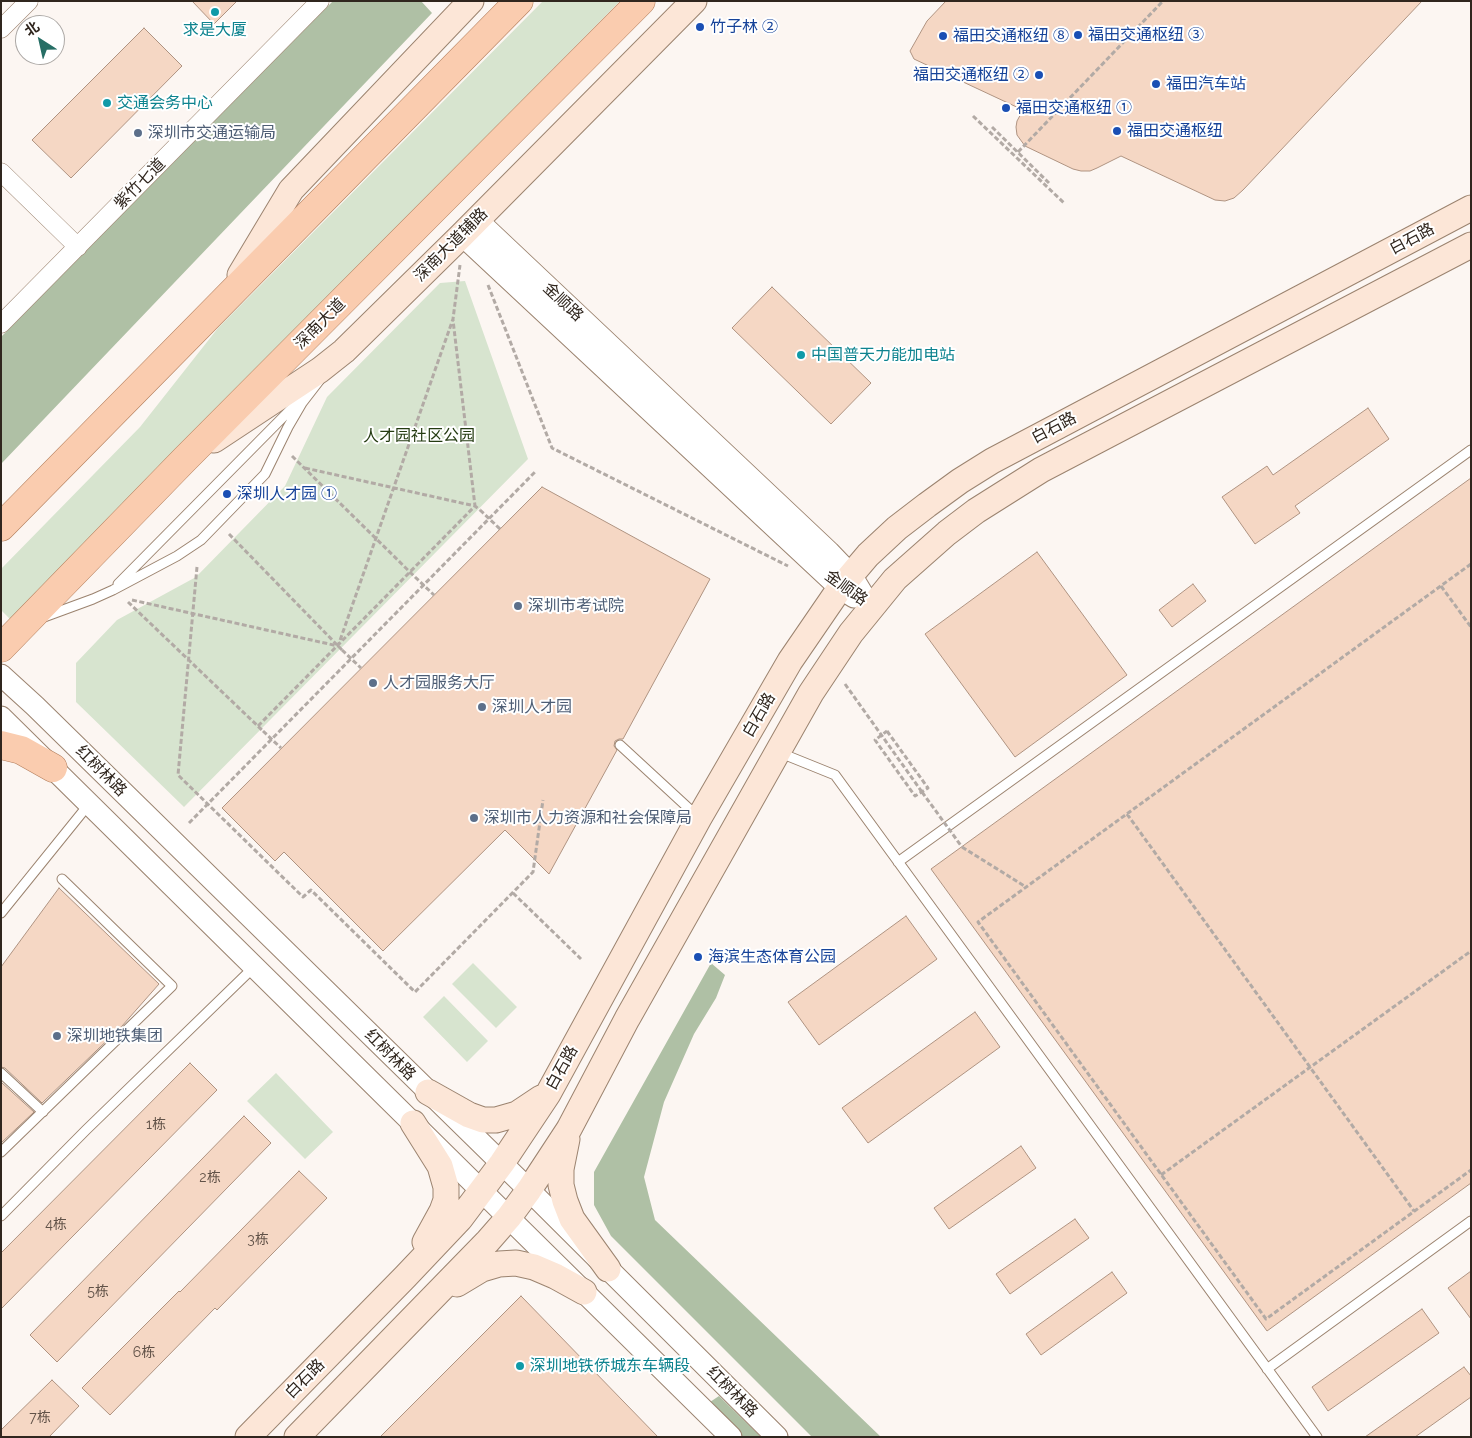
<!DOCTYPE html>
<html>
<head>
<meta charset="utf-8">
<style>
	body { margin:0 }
	#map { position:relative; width:1472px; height:1438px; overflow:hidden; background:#fcf6f2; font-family:Raleway,"Noto Sans SC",sans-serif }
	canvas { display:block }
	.frame { position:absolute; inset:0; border:2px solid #30261e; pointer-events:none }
	.north { position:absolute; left:15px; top:15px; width:50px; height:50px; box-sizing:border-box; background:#fff; border:1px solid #aca8a5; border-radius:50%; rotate:325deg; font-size:14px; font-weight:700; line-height:20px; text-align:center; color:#30261e }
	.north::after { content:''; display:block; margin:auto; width:18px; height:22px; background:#266e65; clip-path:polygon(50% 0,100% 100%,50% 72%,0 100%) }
</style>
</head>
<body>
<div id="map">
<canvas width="1472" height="1438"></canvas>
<div class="frame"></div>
<div class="north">北</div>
</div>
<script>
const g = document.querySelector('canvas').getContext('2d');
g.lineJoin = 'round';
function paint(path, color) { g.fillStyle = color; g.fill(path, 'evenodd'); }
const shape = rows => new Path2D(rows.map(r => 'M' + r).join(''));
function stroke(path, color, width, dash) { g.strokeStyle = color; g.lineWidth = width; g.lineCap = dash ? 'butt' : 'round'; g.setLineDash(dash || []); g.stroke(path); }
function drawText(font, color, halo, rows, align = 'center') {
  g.font = font + ' Raleway,"Noto Sans SC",sans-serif'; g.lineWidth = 4; g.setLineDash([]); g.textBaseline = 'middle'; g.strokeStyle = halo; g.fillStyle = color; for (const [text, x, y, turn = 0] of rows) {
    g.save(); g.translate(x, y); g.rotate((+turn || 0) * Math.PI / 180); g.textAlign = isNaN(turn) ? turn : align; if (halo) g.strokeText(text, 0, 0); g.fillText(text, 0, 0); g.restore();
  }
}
paint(shape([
	[543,1,620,1,10,619,1,610,1,569,140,427,218,328],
	[465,281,528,459,184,807,76,702,76,663,117,620,196,577,285,486,327,397,440,283],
	[473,963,517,1007,496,1028,452,984],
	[444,996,488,1041,467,1062,423,1017],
	[276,1073,333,1132,305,1159,247,1101]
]), '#d7e4cf');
paint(shape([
	[333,1,421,1,432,13,1,464,1,337],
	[711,963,725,975,716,998,694,1034,664,1102,644,1177,655,1220,881,1437,812,1437,611,1236,594,1205,594,1172],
	[719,1396,761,1437,740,1437,707,1404]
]), '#afc0a5');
const building = shape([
	[192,1,237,1,214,24,192,1],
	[946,1,1422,1,1243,190,1234,198,1225,201,1215,200,1121,156,1097,168,1090,171,1081,171,1073,169,1025,146,1017,135,1016,127,1017,121,1023,110,914,59,910,51,927,21,946,1],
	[144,28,182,66,71,178,32,140,144,28],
	[772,287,871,383,831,424,732,328,772,287],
	[1368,408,1389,439,1295,506,1300,513,1255,544,1222,497,1267,466,1273,475,1368,408],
	[1471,478,1471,1183,1267,1331,931,869,1471,478],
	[542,487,710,579,623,739,619,739,615,741,614,746,617,750,549,874,505,830,383,951,284,852,275,861,222,808,542,487],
	[1037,552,1127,675,1015,757,925,634,1037,552],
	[1193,584,1206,601,1172,627,1159,610,1193,584],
	[59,888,159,984,122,1026,42,1103,5,1068,1,1067,1,967,59,888],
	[906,916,937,959,819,1045,788,1002,906,916],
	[975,1012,1000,1047,868,1143,842,1108,975,1012],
	[190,1063,217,1090,1,1309,1,1253,190,1063],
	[1,1082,34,1112,1,1143,1,1082],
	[244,1116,271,1143,57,1362,30,1335,244,1116],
	[1021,1146,1036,1168,949,1229,934,1208,1021,1146],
	[299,1171,327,1198,217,1310,215,1308,110,1415,82,1388,179,1291,180,1292,299,1171],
	[1075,1219,1089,1238,1010,1294,996,1274,1075,1219],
	[1471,1271,1471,1319,1448,1288,1471,1271],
	[1112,1272,1127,1293,1041,1355,1026,1334,1112,1272],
	[521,1296,658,1437,380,1437,521,1296],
	[1422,1309,1439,1333,1328,1411,1312,1387,1422,1309],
	[1464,1367,1471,1376,1471,1397,1415,1437,1365,1437,1464,1367],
	[52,1380,79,1406,49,1437,1,1437,1,1430,52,1380]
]);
paint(building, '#f5d7c4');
stroke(building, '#af9381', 1);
const service = shape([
	[118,584,299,401],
	[44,617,93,599,113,590,177,556,201,540,265,474,288,427,302,403,319,381],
	[620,745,697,816],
	[778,752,835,775,1317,1437],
	[898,862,1471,450],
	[1,913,89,804],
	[1,1073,43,1112],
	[1,1152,172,986,62,879],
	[1,1216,86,1130,254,967],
	[1267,1369,1471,1221]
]);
const minor = shape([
	[1,29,29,1],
	[1,172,78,247],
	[1,324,320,1]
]);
const tertiary = shape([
	[477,220,829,552,851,575,871,608],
	[462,235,840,588,854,597],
	[1,675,35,706,529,1190,777,1437],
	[1,717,731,1437]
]);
const secondary = shape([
	[240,275,291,190,471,1],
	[214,440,320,370,344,351,462,235,694,1],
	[428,1092,469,1115,483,1120,496,1120,517,1114,541,1098],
	[413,1123,440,1166,446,1187,446,1200,442,1211,425,1242],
	[567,1139,561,1169,561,1185,565,1201,572,1219,608,1269],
	[457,1284,482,1269,499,1264,516,1263,534,1267,555,1276,584,1292],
	[248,1437,405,1277,460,1219,502,1163,548,1094,699,818,790,661,840,588,868,555,897,528,927,505,960,481,992,461,1471,208],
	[297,1437,488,1241,509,1217,529,1190,569,1129,627,1019,811,693,851,633,895,579,947,533,976,511,1041,470,1471,245]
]);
const primary = shape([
	[1,527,519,1],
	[1,648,185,459,641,1],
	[1,745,21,750,53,768]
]);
stroke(service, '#9b836f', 11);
stroke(minor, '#9b836f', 19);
stroke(tertiary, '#9b836f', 23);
stroke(secondary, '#9b836f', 27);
stroke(primary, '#b17c5a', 29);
stroke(shape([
	[973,116,1064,203],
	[992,127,1049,183],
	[1018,152,1163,1],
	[488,285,552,448,788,566],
	[292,456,415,577],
	[305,468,475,506,480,510],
	[229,534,342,650],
	[1471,564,978,922,1266,1319,1471,1170],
	[197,567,178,775,303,897,311,890,415,992,533,872,543,800],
	[1441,586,1471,627],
	[132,600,338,646,453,319,460,265],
	[128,602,263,731],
	[845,684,922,792],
	[258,726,475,506,453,320],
	[1127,814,1414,1211],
	[189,823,535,472],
	[962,847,1026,887],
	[513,893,581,959],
	[1161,1175,1471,951]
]), '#b2aaa5', 3, [5, 2.5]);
stroke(service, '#fff', 9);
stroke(minor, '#fff', 18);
stroke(tertiary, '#fff', 21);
stroke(secondary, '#fce6d7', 25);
stroke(primary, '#faccaf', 28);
stroke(shape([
	[480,510,500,529],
	[415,577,434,595],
	[342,650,361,668],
	[263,731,281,748],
	[887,731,928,788,915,796,875,740,887,731],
	[922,792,962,847]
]), '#b2aaa5', 3, [5, 2.5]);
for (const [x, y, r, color] of [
	[215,12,5,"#0f9aa8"],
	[700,27,5,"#1a4fb4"],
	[1078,35,5,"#1a4fb4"],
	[943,36,5,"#1a4fb4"],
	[1039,75,5,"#1a4fb4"],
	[1156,84,5,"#1a4fb4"],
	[107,103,5,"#0f9aa8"],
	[1006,108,5,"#1a4fb4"],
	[1117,131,5,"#1a4fb4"],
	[138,133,5,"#5c6f8a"],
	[801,355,5,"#0f9aa8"],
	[227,494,5,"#1a4fb4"],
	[518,606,5,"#5c6f8a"],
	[373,683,5,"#5c6f8a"],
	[482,707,5,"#5c6f8a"],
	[474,818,5,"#5c6f8a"],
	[698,957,5,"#1a4fb4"],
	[57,1036,5,"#5c6f8a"],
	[520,1366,5,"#0f9aa8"]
]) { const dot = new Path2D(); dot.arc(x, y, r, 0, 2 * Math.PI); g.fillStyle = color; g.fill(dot); stroke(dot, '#fff', 2); }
drawText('14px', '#615248', null, [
	["1栋",156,1125],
	["2栋",210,1178],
	["4栋",56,1225],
	["3栋",258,1240],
	["5栋",98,1292],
	["6栋",144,1353],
	["7栋",40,1418]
]);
drawText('16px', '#164399', '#fff', [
	["竹子林 ②",710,27],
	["福田交通枢纽 ③",1088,35],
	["福田交通枢纽 ⑧",953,36],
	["福田交通枢纽 ②",1029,75,"right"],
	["福田汽车站",1166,84],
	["福田交通枢纽 ①",1016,108],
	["福田交通枢纽",1127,131],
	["深圳人才园 ①",237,494],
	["海滨生态体育公园",708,957]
], 'left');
drawText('16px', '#0d838f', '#fff', [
	["求是大厦",215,30,"center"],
	["交通会务中心",117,103],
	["中国普天力能加电站",811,355],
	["深圳地铁侨城东车辆段",530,1366]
], 'left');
drawText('16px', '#4e5e75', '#fff', [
	["深圳市交通运输局",148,133],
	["深圳市考试院",528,606],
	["人才园服务大厅",383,683],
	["深圳人才园",492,707],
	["深圳市人力资源和社会保障局",484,818],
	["深圳地铁集团",67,1036]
], 'left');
drawText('16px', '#30261e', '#fff', [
	["紫竹七道",140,184,-45],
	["白石路",1412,239,-28],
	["深南大道辅路",451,245,-45],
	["金顺路",563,302,43],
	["深南大道",320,324,-45],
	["白石路",1054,428,-28],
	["金顺路",846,588,36],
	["白石路",759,715,-60],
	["红树林路",101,771,45],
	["红树林路",390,1055,45],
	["白石路",562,1068,-61],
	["白石路",305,1379,-45],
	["红树林路",732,1392,45]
]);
drawText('16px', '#253c12', '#fff', [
	["人才园社区公园",419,436]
]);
</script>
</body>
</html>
